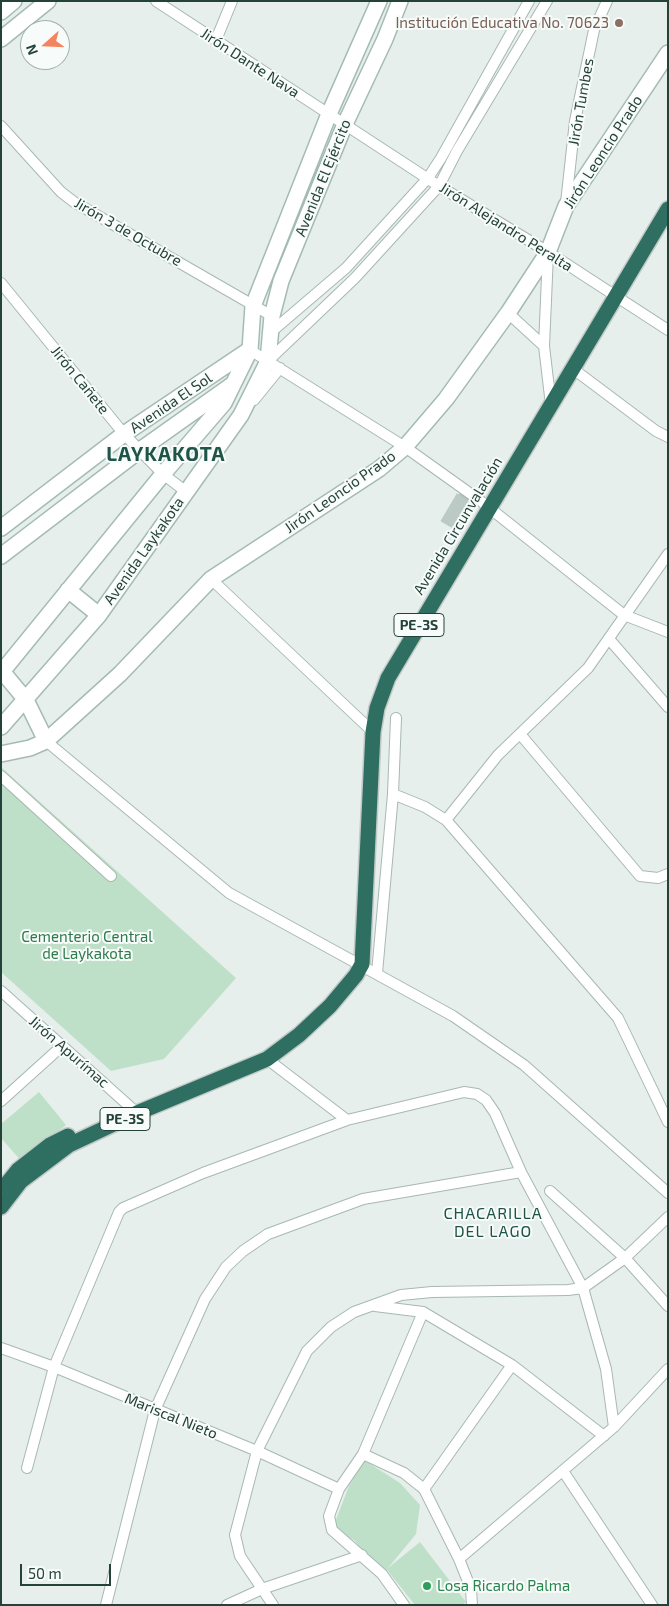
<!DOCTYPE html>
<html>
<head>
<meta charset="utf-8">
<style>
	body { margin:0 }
	#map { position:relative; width:669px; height:1606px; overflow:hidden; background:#e6efeb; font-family:"Exo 2",sans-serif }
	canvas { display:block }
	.frame { position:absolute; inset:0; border:2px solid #24423a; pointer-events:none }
	.north { position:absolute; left:20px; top:20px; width:50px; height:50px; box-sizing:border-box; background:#f7fbf9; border:1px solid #a3b1ad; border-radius:50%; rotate:250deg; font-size:14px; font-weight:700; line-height:20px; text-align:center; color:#24423a }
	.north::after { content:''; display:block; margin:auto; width:18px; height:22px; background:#f4845f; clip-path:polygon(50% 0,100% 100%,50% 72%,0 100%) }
	.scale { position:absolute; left:20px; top:1564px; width:91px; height:22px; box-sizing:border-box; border:2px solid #24423a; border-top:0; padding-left:6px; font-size:15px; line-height:18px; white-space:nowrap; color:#24423a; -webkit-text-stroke:4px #f7fbf9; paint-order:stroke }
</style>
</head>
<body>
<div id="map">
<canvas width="669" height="1606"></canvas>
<div class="frame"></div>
<div class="north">N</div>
<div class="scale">50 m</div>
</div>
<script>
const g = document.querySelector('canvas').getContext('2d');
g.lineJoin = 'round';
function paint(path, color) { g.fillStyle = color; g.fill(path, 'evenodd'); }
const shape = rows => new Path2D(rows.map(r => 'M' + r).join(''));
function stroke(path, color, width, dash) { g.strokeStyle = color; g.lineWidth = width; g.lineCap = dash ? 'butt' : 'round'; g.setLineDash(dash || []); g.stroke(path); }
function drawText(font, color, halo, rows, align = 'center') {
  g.font = font + ' "Exo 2",sans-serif'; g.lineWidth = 4; g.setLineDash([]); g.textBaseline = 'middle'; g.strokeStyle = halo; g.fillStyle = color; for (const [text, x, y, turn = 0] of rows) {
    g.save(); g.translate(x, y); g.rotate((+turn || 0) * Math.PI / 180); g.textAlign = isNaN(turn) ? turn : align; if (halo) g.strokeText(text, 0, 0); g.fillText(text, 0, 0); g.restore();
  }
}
paint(shape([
	[1,767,236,978,164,1059,111,1071,1,972],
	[39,1092,66,1125,22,1162,1,1138,1,1124],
	[364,1460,400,1483,420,1505,416,1534,388,1568,420,1542,466,1602,462,1605,415,1605,387,1570,382,1574,354,1540,332,1530,349,1486]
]), '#bfe0c8');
paint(shape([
	[461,492,470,498,453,526,458,495]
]), '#0003');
const building = shape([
	[457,494,468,501,453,528,441,521,457,494]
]);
paint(building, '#bbcac4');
stroke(building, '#b8c9c2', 1);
const street = shape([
	[156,1,439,186,548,252,668,330],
	[216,40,232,1],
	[1,126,61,192,74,202,272,316],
	[566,203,575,121,594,30,607,1],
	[548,254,544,346,551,405],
	[1,283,124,434,163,474,185,491],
	[508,313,544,346],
	[270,333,346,268,428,178,441,158,529,1],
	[250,350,405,447,482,502,624,615,668,632],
	[268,361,355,278,439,186,457,151,547,1],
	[572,368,656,431,668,437],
	[254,400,280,368],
	[211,579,373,732],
	[609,639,668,707],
	[520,734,640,876,658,878,668,874],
	[46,741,229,893,453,1016,524,1065,668,1193],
	[1,776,111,876],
	[393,794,425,807,446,820,618,1018,668,1122],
	[446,820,498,755,588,668,668,554],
	[377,973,393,794,396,718],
	[1,991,137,1113],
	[267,1059,347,1120],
	[1,1101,62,1046],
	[550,1191,625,1258,668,1306],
	[375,1306,423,1312,512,1365,604,1436],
	[1,1348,54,1367,257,1451,339,1489],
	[363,1454,404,1473,424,1489,459,1559,471,1589,472,1605],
	[27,1468,54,1367,119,1212,123,1208,203,1173,347,1120,464,1092,477,1094,486,1100,495,1113,521,1172,583,1288,606,1369,614,1427],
	[563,1471,652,1605],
	[424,1489,512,1365],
	[459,1559,614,1427,668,1369],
	[106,1605,155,1410,205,1299,226,1267,243,1251,268,1234,363,1199,521,1172],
	[227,1605,262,1589,362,1555],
	[273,1605,240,1556,235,1535,257,1451,307,1351,331,1327,354,1312,401,1295,432,1292,568,1290,583,1288,625,1258,668,1217],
	[404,1605,382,1574,332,1530,329,1516,339,1489,363,1454,423,1312]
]);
const secondary = shape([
	[1,12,14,1],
	[1,39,48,1],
	[1,528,124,434,249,350],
	[1,556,140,450,233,384],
	[68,590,99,615],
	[1,670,26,700,46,741],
	[1,673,163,474,224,403,250,350,253,306,329,114,379,1],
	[1,727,99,615,241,415,268,361,272,316,281,281,345,124,385,39,400,1],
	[1,754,30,748,46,741,120,674,211,579,379,469,405,447,446,399,508,313,548,252,566,206,668,53]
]);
const highway = shape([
	[5,1186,18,1170,50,1145,68,1136],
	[1,1207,21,1181,69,1145,137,1113,267,1059,299,1035,330,1006,356,975,362,964,373,732,377,708,388,678,668,209]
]);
stroke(street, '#a8b8b2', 12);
stroke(secondary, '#a4bbb3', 18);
stroke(highway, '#c2cac8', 18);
stroke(street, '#fff', 10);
stroke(secondary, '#fff', 15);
stroke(highway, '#2f6f62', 15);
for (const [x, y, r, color] of [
	[619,23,5,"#8d6e63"],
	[427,1586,5,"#2e9e5b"]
]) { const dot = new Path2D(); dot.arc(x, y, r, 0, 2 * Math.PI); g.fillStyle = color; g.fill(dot); stroke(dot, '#f7fbf9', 2); }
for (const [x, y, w] of [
	[419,625,50],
	[125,1119,50]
]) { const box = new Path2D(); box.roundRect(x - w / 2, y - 11.5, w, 23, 4); g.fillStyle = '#f7fbf9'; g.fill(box); stroke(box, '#24423a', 1); }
drawText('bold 14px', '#24423a', null, [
	["PE-3S",419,625],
	["PE-3S",125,1119]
]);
drawText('15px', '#785e54', '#f7fbf9', [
	["Institución Educativa No. 70623",609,23]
], 'right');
drawText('15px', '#24423a', '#f7fbf9', [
	["Jirón Dante Nava",250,63,33],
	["Jirón Tumbes",581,102,-80],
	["Jirón Leoncio Prado",603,152,-57],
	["Avenida El Ejército",323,178,-68],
	["Jirón Alejandro Peralta",506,227,32],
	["Jirón 3 de Octubre",128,232,30],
	["Jirón Cañete",80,380,51],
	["Avenida El Sol",171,403,-34],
	["Jirón Leoncio Prado",340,492,-35],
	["Avenida Circunvalación",458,526,-59],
	["Avenida Laykakota",144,551,-55],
	["Jirón Apurímac",69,1052,41],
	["Mariscal Nieto",171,1416,22]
]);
drawText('15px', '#2d7a4b', '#f7fbf9', [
	["Cementerio Central",87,937],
	["de Laykakota",87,954]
]);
drawText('15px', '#27864d', '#f7fbf9', [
	["Losa Ricardo Palma",437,1586]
], 'left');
g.letterSpacing = '1px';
drawText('16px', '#1f5548', '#f7fbf9', [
	["CHACARILLA",493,1214],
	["DEL LAGO",493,1232]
]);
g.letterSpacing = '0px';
g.letterSpacing = '1px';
drawText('bold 20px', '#1f5548', '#f7fbf9', [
	["LAYKAKOTA",166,454]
]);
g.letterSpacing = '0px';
</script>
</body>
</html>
